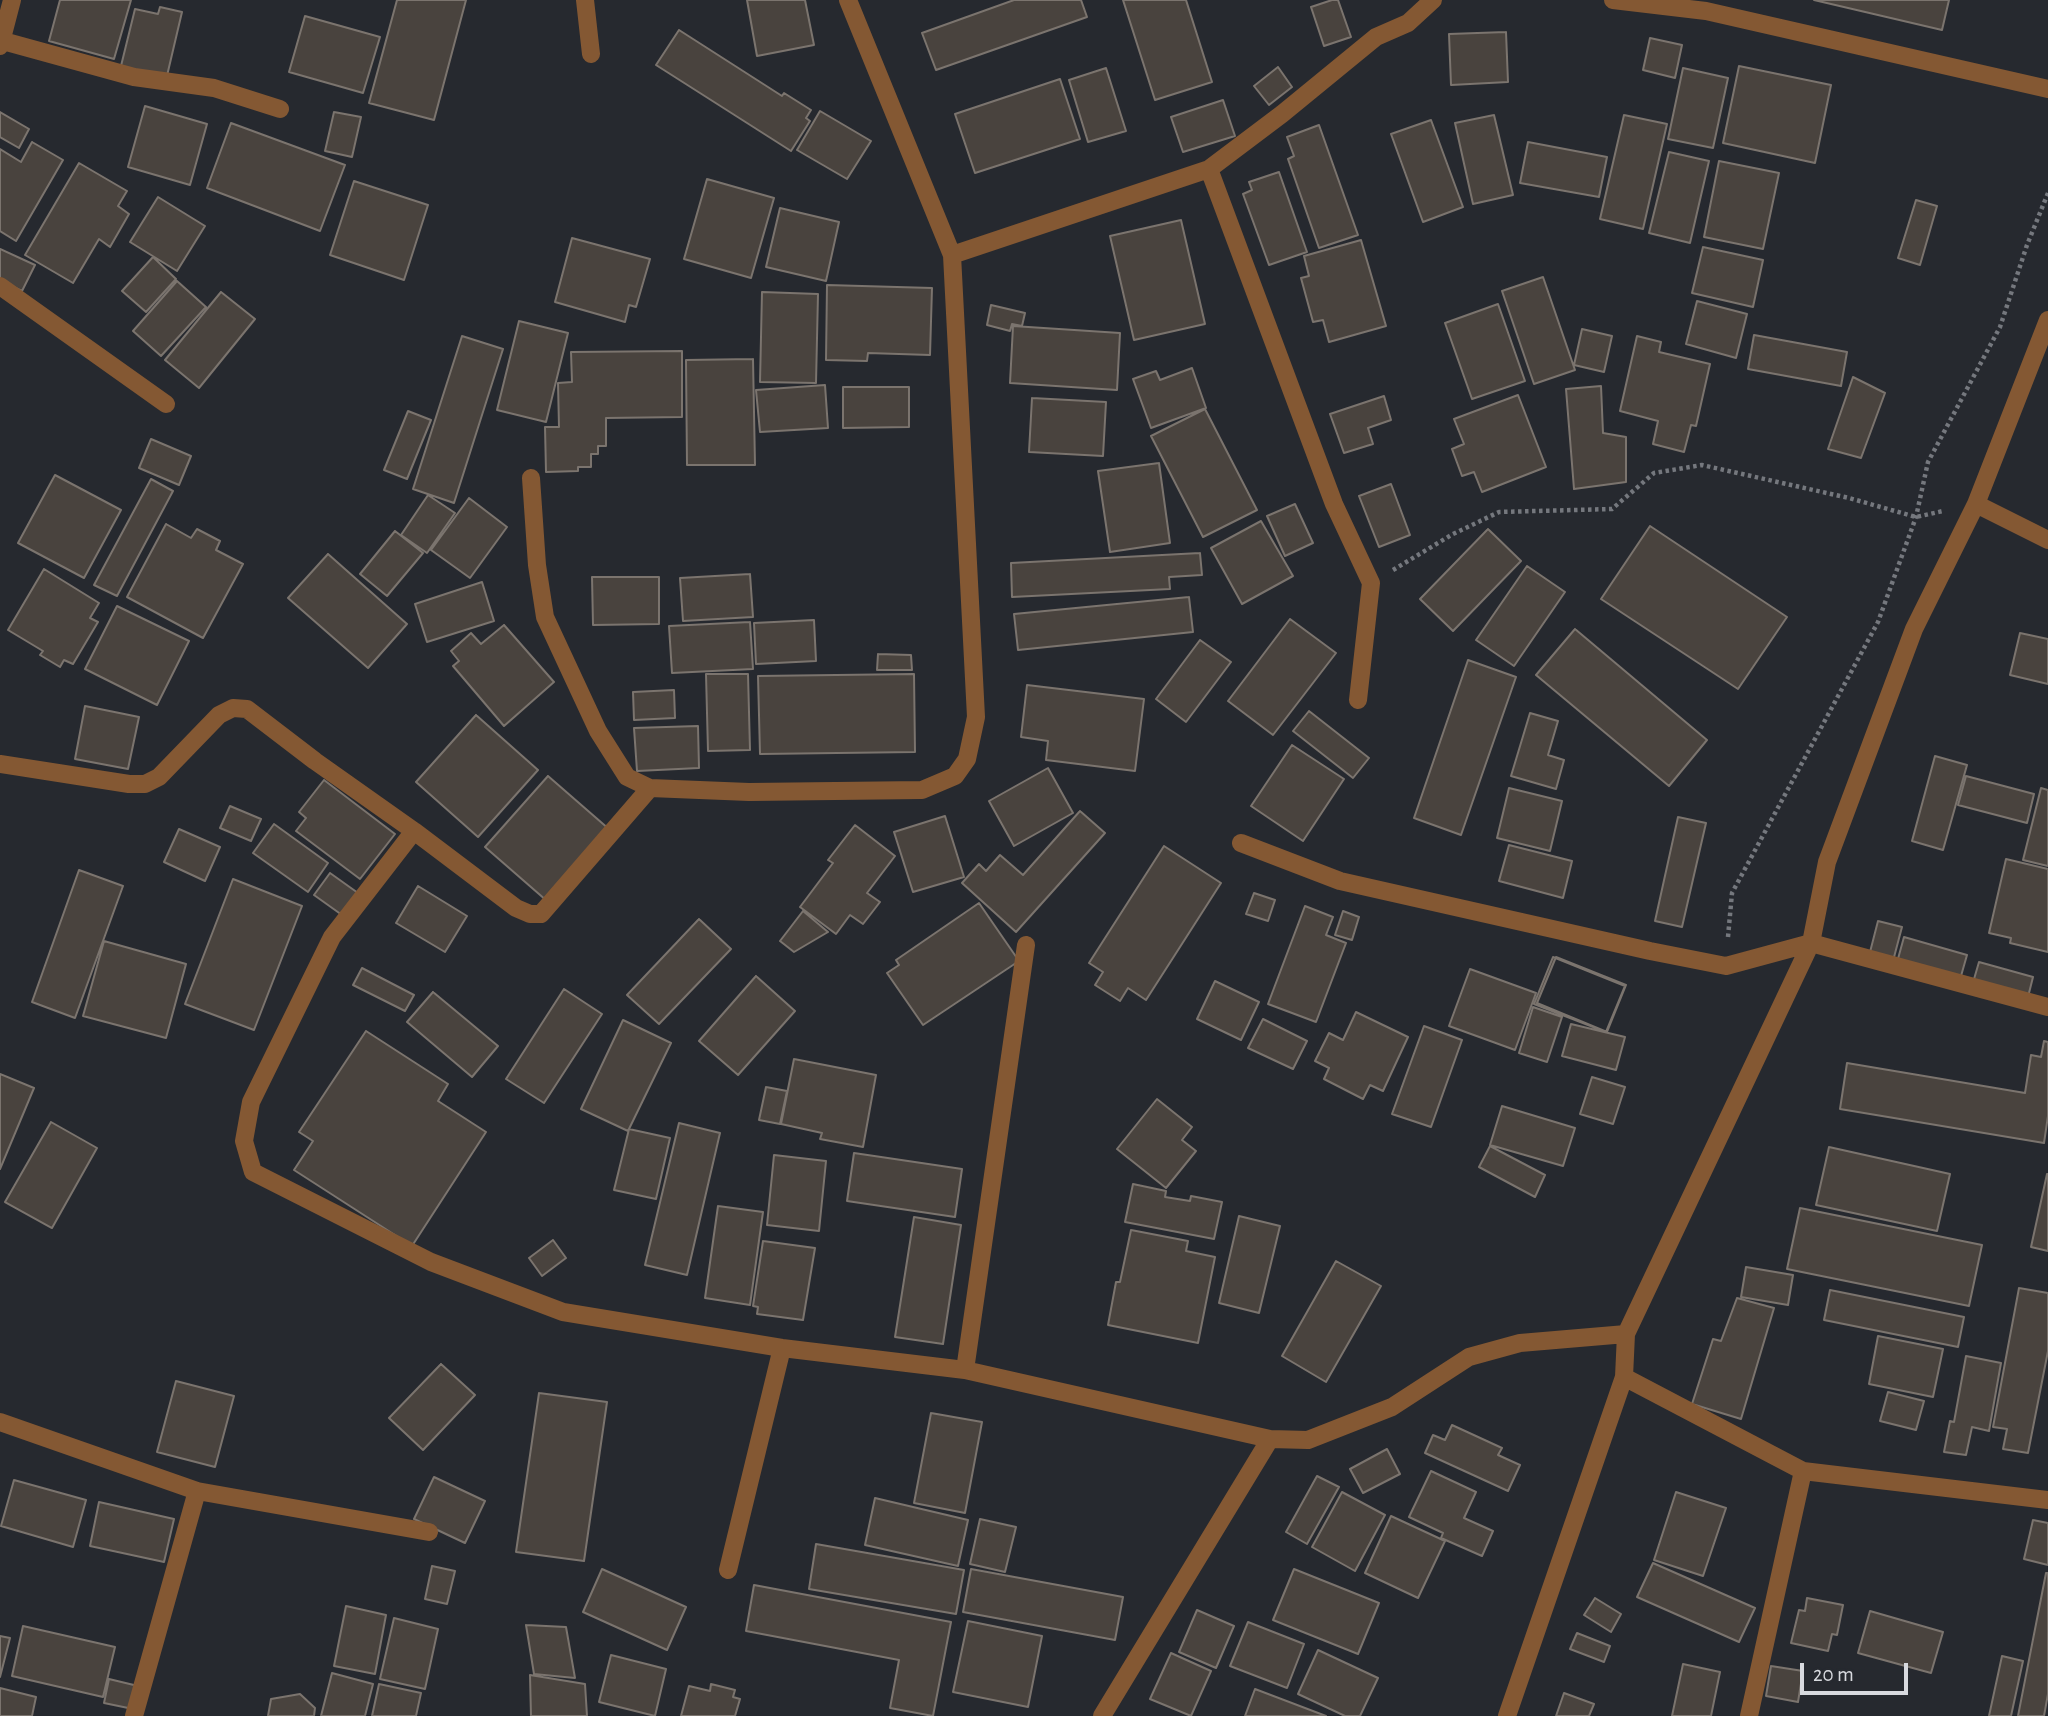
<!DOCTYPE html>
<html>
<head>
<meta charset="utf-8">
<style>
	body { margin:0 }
	#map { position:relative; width:2048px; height:1716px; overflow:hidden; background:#26292f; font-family:"Alegreya Sans",sans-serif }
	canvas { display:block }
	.scale { position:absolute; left:1800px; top:1663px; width:108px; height:32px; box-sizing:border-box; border:4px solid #d8dadf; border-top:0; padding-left:9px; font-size:21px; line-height:24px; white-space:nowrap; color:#d8dadf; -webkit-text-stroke:5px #26292f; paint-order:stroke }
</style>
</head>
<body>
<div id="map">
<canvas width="2048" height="1716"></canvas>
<div class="scale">20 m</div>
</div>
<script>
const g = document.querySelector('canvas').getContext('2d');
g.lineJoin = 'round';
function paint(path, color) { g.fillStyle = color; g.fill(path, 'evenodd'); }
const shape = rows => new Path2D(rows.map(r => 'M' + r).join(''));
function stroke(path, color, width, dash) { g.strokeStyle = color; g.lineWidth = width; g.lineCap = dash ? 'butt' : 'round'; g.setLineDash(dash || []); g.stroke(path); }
const building = shape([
	[60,0,131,0,114,59,49,41,60,0],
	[397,0,466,0,434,120,369,103,397,0],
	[747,0,805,0,814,45,757,56,747,0],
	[1014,0,1081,0,1087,17,936,70,922,33,1014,0],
	[1123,0,1186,0,1212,82,1155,100,1123,0],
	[1332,0,1338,0,1351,37,1324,46,1311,7,1332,0],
	[1814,0,1949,0,1942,30,1814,0],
	[160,7,182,12,166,80,120,70,135,9,158,14,160,7],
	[305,16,380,37,363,93,289,72,305,16],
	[679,30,782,96,784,93,811,110,806,118,810,121,791,151,656,65,679,30],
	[1506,32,1508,82,1451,85,1449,34,1506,32],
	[1650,38,1682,45,1675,78,1643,70,1650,38],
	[1739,66,1831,85,1815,163,1723,143,1739,66],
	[1278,67,1292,87,1269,105,1254,86,1278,67],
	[1106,68,1126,131,1088,142,1069,80,1106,68],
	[1683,68,1728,78,1713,148,1668,139,1683,68],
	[1060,79,1080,139,975,173,955,114,1060,79],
	[1223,100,1235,136,1183,152,1171,117,1223,100],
	[145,106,207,124,190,185,128,167,145,106],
	[820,111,871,141,847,179,797,150,820,111],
	[0,112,29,129,19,148,0,137,0,112],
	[334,112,361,117,352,157,325,151,334,112],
	[1494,115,1513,195,1473,204,1455,123,1494,115],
	[1624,115,1667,124,1643,229,1600,219,1624,115],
	[1431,120,1463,207,1423,222,1391,134,1431,120],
	[231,123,345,165,320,231,207,188,231,123],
	[1319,125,1358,235,1319,248,1288,159,1294,156,1287,137,1319,125],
	[32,142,63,160,16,241,0,231,0,149,21,162,32,142],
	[1528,142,1607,157,1599,197,1520,183,1528,142],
	[1669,152,1709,161,1690,243,1649,233,1669,152],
	[1719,161,1779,173,1763,249,1704,237,1719,161],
	[79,163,127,191,118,206,129,214,110,247,99,239,73,283,25,255,79,163],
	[1279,172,1307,252,1269,265,1243,194,1252,190,1249,182,1279,172],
	[707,179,774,198,751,278,684,259,707,179],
	[354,181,428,205,404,280,330,255,354,181],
	[158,197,205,226,177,271,130,242,158,197],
	[1916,200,1937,206,1920,265,1898,258,1916,200],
	[780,208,839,222,826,281,766,267,780,208],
	[1181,220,1205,324,1134,340,1110,236,1181,220],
	[572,238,650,259,636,307,629,305,625,322,555,302,572,238],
	[1361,240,1386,326,1329,342,1323,320,1313,322,1301,278,1309,276,1304,256,1361,240],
	[1703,247,1763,260,1753,307,1692,293,1703,247],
	[0,249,35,265,22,291,0,281,0,249],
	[153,257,176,279,146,312,122,291,153,257],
	[1543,277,1575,370,1534,384,1502,291,1543,277],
	[177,281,206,307,161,356,133,331,177,281],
	[827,285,932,288,930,355,868,353,867,361,826,360,827,285],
	[221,292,255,319,199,388,165,360,221,292],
	[762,292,818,294,816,383,760,382,762,292],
	[1697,301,1747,314,1736,358,1686,344,1697,301],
	[1498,304,1525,381,1472,399,1445,323,1498,304],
	[991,305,1025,313,1022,326,1012,324,1010,331,987,325,991,305],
	[519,321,568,333,546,422,497,410,519,321],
	[1013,326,1120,333,1117,390,1010,383,1013,326],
	[1582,329,1612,336,1604,372,1574,365,1582,329],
	[1754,335,1847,352,1841,386,1748,369,1754,335],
	[462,336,503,349,454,503,413,489,462,336],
	[1637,336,1661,342,1659,352,1710,364,1696,426,1691,425,1684,452,1653,444,1658,421,1620,411,1637,336],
	[682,351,682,417,606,418,606,446,598,446,598,454,591,454,591,467,578,467,578,471,546,472,545,427,559,427,558,383,572,382,571,352,682,351],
	[753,359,755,465,687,465,686,360,753,359],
	[1192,368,1206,408,1151,428,1133,379,1156,371,1160,380,1192,368],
	[1853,377,1885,393,1861,458,1828,449,1853,377],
	[825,385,828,428,760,432,756,390,825,385],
	[1601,386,1603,433,1626,437,1626,482,1574,489,1566,389,1601,386],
	[843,387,909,387,909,427,843,428,843,387],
	[1518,395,1546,467,1482,492,1474,472,1462,476,1452,449,1464,444,1454,419,1518,395],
	[1384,396,1391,420,1368,428,1373,444,1344,453,1330,414,1384,396],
	[1032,398,1106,402,1103,456,1029,452,1032,398],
	[1205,409,1257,510,1203,537,1151,436,1205,409],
	[408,411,431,420,407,479,384,470,408,411],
	[151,439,191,456,179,485,139,468,151,439],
	[1159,463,1170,543,1110,552,1098,471,1159,463],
	[55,475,121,510,84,578,18,543,55,475],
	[151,479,173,491,117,596,94,585,151,479],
	[1391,484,1410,535,1379,547,1359,496,1391,484],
	[428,495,455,513,427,553,401,535,428,495],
	[469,498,507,527,470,578,431,550,469,498],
	[1295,504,1313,543,1285,556,1267,516,1295,504],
	[1261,521,1293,576,1242,604,1211,548,1261,521],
	[166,524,191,538,197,529,220,541,216,550,243,564,203,638,127,597,166,524],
	[1650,526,1787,617,1738,689,1601,599,1650,526],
	[1488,529,1521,561,1453,631,1420,599,1488,529],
	[395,531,423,553,387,596,360,574,395,531],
	[1200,553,1202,575,1169,577,1170,589,1012,597,1011,563,1200,553],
	[328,554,407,624,368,668,288,598,328,554],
	[1527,566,1565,592,1514,666,1476,640,1527,566],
	[44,569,99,603,90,618,98,622,73,664,64,660,60,667,40,655,43,651,8,630,44,569],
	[750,574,753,617,683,621,680,578,750,574],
	[592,577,659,577,659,624,593,625,592,577],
	[482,582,494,621,427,642,415,604,482,582],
	[1189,597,1193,632,1018,650,1014,614,1189,597],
	[117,606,189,641,157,705,85,669,117,606],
	[1290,619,1336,653,1273,735,1228,701,1290,619],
	[814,620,816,661,756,664,754,623,814,620],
	[750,622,753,669,672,673,669,626,750,622],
	[504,625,554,682,504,726,453,666,459,661,451,651,471,633,481,644,504,625],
	[1575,629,1707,740,1669,786,1536,675,1575,629],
	[2020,633,2048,639,2048,684,2010,675,2020,633],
	[1200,640,1231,662,1186,722,1156,699,1200,640],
	[878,654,911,655,912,670,877,670,878,654],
	[1468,660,1516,677,1461,835,1414,818,1468,660],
	[706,674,748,674,750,750,708,751,706,674],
	[914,674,915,752,760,754,758,676,914,674],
	[1027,685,1144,699,1135,771,1046,760,1048,741,1021,737,1027,685],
	[674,690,675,718,634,720,633,692,674,690],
	[85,706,139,717,128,769,75,759,85,706],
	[1309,711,1369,758,1353,778,1293,731,1309,711],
	[1530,713,1558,721,1548,755,1564,760,1556,789,1511,776,1530,713],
	[476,715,538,770,478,837,416,782,476,715],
	[698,726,699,768,637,771,634,728,698,726],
	[1292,745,1344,779,1303,841,1251,806,1292,745],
	[1935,756,1967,765,1943,850,1912,841,1935,756],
	[1048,768,1073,813,1014,846,989,801,1048,768],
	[548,776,610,830,547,901,485,847,548,776],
	[1966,776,2034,794,2027,823,1958,805,1966,776],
	[324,780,395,834,360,879,296,831,306,818,299,812,324,780],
	[1509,788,1562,801,1550,851,1497,838,1509,788],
	[2041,788,2048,790,2048,866,2023,860,2041,788],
	[230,806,261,819,251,841,220,828,230,806],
	[1080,811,1105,833,1016,932,962,883,979,864,986,871,1000,855,1023,875,1080,811],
	[945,816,964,877,913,892,894,832,945,816],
	[1678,817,1706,823,1682,927,1655,921,1678,817],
	[274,824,328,863,308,892,253,853,274,824],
	[855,825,895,856,867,893,880,902,863,924,850,915,836,934,800,907,833,863,828,860,855,825],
	[179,829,220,847,205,881,164,862,179,829],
	[1509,845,1572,861,1563,898,1499,881,1509,845],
	[1164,846,1221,883,1146,1000,1128,988,1120,1001,1095,985,1103,972,1089,963,1164,846],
	[2006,859,2048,869,2048,952,2010,943,2011,938,1989,933,2006,859],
	[79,870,123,886,75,1018,32,1002,79,870],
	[330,873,358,893,342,915,314,895,330,873],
	[233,879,302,906,254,1030,185,1004,233,879],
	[418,886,467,916,445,952,396,923,418,886],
	[1254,893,1275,900,1268,921,1246,914,1254,893],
	[979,903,1019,961,923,1025,887,973,899,965,896,960,979,903],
	[1305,906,1333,917,1326,935,1346,943,1316,1022,1268,1004,1305,906],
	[803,911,828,932,794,952,780,941,803,911],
	[1343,911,1359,917,1352,940,1335,935,1343,911],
	[699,919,731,949,659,1024,627,995,699,919],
	[1878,921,1902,927,1893,961,1869,956,1878,921],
	[1904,937,1967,955,1959,983,1896,966,1904,937],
	[104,941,186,964,166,1038,83,1016,104,941],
	[1553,957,1625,986,1606,1032,1534,1004,1553,957],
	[1556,957,1626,985,1607,1032,1537,1003,1556,957],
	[1979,962,2033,977,2027,1001,1972,986,1979,962],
	[362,968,414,995,405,1011,353,985,362,968],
	[1470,969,1536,993,1515,1050,1449,1026,1470,969],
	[756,976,795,1011,738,1075,699,1041,756,976],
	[1215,981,1259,1002,1241,1040,1197,1019,1215,981],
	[564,989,602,1014,544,1103,506,1079,564,989],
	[433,992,498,1046,472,1077,407,1022,433,992],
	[1533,1007,1562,1017,1547,1062,1519,1053,1533,1007],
	[1356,1012,1408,1037,1383,1091,1370,1085,1363,1099,1324,1079,1329,1068,1315,1061,1329,1033,1343,1040,1356,1012],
	[1263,1019,1307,1041,1293,1069,1248,1048,1263,1019],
	[623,1020,671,1043,628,1131,581,1109,623,1020],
	[1571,1024,1625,1037,1616,1070,1562,1056,1571,1024],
	[1424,1026,1462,1040,1431,1127,1392,1114,1424,1026],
	[366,1031,448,1084,438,1101,486,1132,412,1246,294,1170,313,1141,299,1132,366,1031],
	[2044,1041,2048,1042,2048,1116,2044,1143,1840,1109,1847,1063,2025,1093,2031,1055,2041,1057,2044,1041],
	[794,1059,876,1075,863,1147,820,1139,822,1133,781,1124,794,1059],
	[0,1074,34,1088,0,1169,0,1074],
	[1592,1077,1625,1087,1613,1124,1580,1114,1592,1077],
	[766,1087,787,1091,780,1124,759,1120,766,1087],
	[1157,1099,1192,1127,1182,1140,1196,1151,1166,1188,1117,1149,1157,1099],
	[1502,1106,1575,1128,1563,1166,1490,1145,1502,1106],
	[51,1122,97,1148,52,1228,5,1202,51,1122],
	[679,1123,720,1133,687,1275,645,1265,679,1123],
	[629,1129,670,1138,656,1199,614,1190,629,1129],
	[1490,1146,1545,1175,1535,1197,1479,1167,1490,1146],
	[1829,1147,1950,1174,1937,1231,1816,1205,1829,1147],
	[854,1153,962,1169,955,1217,847,1201,854,1153],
	[774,1155,826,1161,819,1231,767,1225,774,1155],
	[2047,1174,2048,1174,2048,1251,2031,1247,2047,1174],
	[1133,1184,1166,1191,1165,1197,1190,1201,1191,1196,1222,1202,1214,1239,1125,1222,1133,1184],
	[718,1206,763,1212,750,1305,705,1298,718,1206],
	[1800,1208,1982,1245,1969,1306,1787,1269,1800,1208],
	[1239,1216,1280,1226,1259,1313,1219,1303,1239,1216],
	[914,1217,961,1225,943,1344,895,1337,914,1217],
	[1131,1230,1188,1241,1186,1251,1215,1257,1198,1343,1108,1325,1116,1282,1120,1282,1131,1230],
	[553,1240,566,1258,542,1276,529,1258,553,1240],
	[763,1241,815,1248,803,1320,757,1314,758,1307,753,1306,763,1241],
	[1336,1261,1381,1286,1326,1382,1282,1356,1336,1261],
	[1746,1267,1793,1275,1788,1305,1741,1297,1746,1267],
	[2019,1288,2048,1293,2048,1351,2028,1453,2003,1449,2007,1429,1993,1427,2019,1288],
	[1830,1290,1964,1317,1958,1347,1824,1320,1830,1290],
	[1737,1298,1774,1308,1741,1419,1692,1404,1713,1339,1721,1341,1737,1298],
	[1878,1336,1943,1349,1933,1397,1869,1384,1878,1336],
	[1966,1356,2001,1363,1989,1431,1972,1427,1966,1455,1944,1452,1950,1421,1954,1422,1966,1356],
	[441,1364,475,1395,423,1450,389,1418,441,1364],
	[176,1381,234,1396,215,1467,157,1452,176,1381],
	[1888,1392,1924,1401,1916,1430,1880,1421,1888,1392],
	[539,1393,607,1402,584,1561,516,1552,539,1393],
	[931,1413,982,1422,965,1513,914,1503,931,1413],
	[1452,1425,1502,1448,1498,1455,1520,1465,1508,1491,1425,1453,1433,1435,1445,1440,1452,1425],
	[1387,1449,1400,1474,1363,1493,1350,1469,1387,1449],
	[1431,1471,1476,1492,1464,1518,1493,1531,1482,1556,1441,1538,1443,1533,1409,1517,1431,1471],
	[1317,1476,1339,1487,1307,1544,1286,1532,1317,1476],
	[434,1477,485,1501,465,1543,414,1519,434,1477],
	[14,1480,86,1500,73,1547,1,1526,14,1480],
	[1342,1492,1385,1515,1355,1571,1312,1547,1342,1492],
	[1676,1492,1726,1508,1703,1576,1654,1560,1676,1492],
	[875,1498,968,1520,958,1566,865,1545,875,1498],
	[99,1502,174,1519,164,1562,90,1546,99,1502],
	[1391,1516,1445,1541,1418,1598,1365,1573,1391,1516],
	[980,1519,1016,1527,1005,1572,970,1564,980,1519],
	[2033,1520,2048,1523,2048,1565,2024,1559,2033,1520],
	[816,1544,964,1570,956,1614,809,1589,816,1544],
	[1653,1563,1755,1608,1739,1642,1637,1597,1653,1563],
	[432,1566,455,1571,447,1604,425,1599,432,1566],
	[602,1569,686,1607,667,1650,583,1612,602,1569],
	[971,1569,1123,1597,1115,1640,963,1612,971,1569],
	[1294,1569,1379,1603,1358,1654,1273,1620,1294,1569],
	[2046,1573,2048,1573,2048,1694,2044,1716,2018,1716,2046,1573],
	[754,1585,951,1622,933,1716,890,1708,899,1660,746,1631,754,1585],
	[1595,1598,1621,1614,1611,1632,1584,1615,1595,1598],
	[1807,1598,1843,1605,1837,1635,1832,1634,1828,1651,1791,1643,1799,1610,1805,1611,1807,1598],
	[346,1606,386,1615,375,1674,334,1666,346,1606],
	[1197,1610,1234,1626,1216,1668,1179,1652,1197,1610],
	[1870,1611,1943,1632,1931,1673,1858,1653,1870,1611],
	[394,1618,438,1629,425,1689,380,1679,394,1618],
	[968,1621,1042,1636,1028,1707,953,1692,968,1621],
	[1248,1622,1304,1644,1287,1688,1230,1666,1248,1622],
	[526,1625,566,1627,575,1678,534,1674,526,1625],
	[23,1626,115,1647,103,1697,12,1676,23,1626],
	[1577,1633,1610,1646,1604,1662,1570,1649,1577,1633],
	[0,1636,10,1638,0,1677,0,1636],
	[1318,1650,1378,1678,1360,1716,1345,1716,1298,1694,1318,1650],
	[1171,1653,1211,1671,1191,1716,1150,1699,1171,1653],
	[611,1655,666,1669,655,1716,599,1702,611,1655],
	[2002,1656,2023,1661,2011,1716,1989,1716,2002,1656],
	[1683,1664,1720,1672,1711,1716,1672,1716,1683,1664],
	[1771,1666,1803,1671,1798,1702,1766,1696,1771,1666],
	[332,1673,373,1684,365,1716,321,1716,332,1673],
	[530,1675,585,1684,587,1716,531,1716,530,1675],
	[109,1679,138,1686,133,1709,104,1703,109,1679],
	[379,1684,421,1693,416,1716,372,1716,379,1684],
	[711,1684,735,1690,733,1697,740,1699,735,1716,681,1716,689,1686,710,1691,711,1684],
	[0,1688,36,1697,32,1716,0,1716,0,1688],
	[1255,1689,1326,1716,1245,1716,1255,1689],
	[1564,1693,1594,1704,1589,1716,1556,1716,1564,1693],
	[300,1694,315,1708,314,1716,268,1716,271,1699,300,1694]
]);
paint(building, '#49433e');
stroke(building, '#7b746e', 2);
stroke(shape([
	[1393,570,1453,534,1499,512,1612,509,1654,473,1702,465,1849,498,1916,517,1943,511],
	[1728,937,1732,893,1878,622,1916,517,1928,462,2000,327,2027,245,2048,193]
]), '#75787e', 4.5, [3.5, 3.5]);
stroke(shape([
	[585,0,591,54],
	[848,0,952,255,1209,169,1282,114,1376,37,1408,23,1433,0],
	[1613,0,1706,11,2048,89],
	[3,41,134,77,214,88,280,109],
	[0,46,12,0],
	[1209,169,1334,504,1371,583,1358,700],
	[0,286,166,404],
	[531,478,537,565,545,617,598,731,627,777,650,788,749,792,922,790,955,776,967,759,976,717,952,255],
	[1976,504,2048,540],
	[0,764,129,784,145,784,159,777,219,715,233,708,247,709,315,761,414,831,516,908,530,914,541,914,650,788],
	[414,831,332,937,251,1102,244,1141,253,1172,431,1262,563,1312,782,1348,965,1370,1270,1439,1308,1440,1392,1407,1469,1357,1520,1343,1626,1334],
	[1241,843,1340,881,1650,951,1726,966,1811,943,2048,1007],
	[965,1370,1026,945],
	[1624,1377,1803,1471,2048,1500],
	[0,1422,197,1491,429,1532],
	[728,1570,782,1348],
	[134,1716,197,1491],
	[1102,1716,1270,1439],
	[1507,1716,1624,1377,1626,1334,1811,943,1827,862,1914,629,1976,504,2048,320],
	[1749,1716,1803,1471]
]), '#845833', 18);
</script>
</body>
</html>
